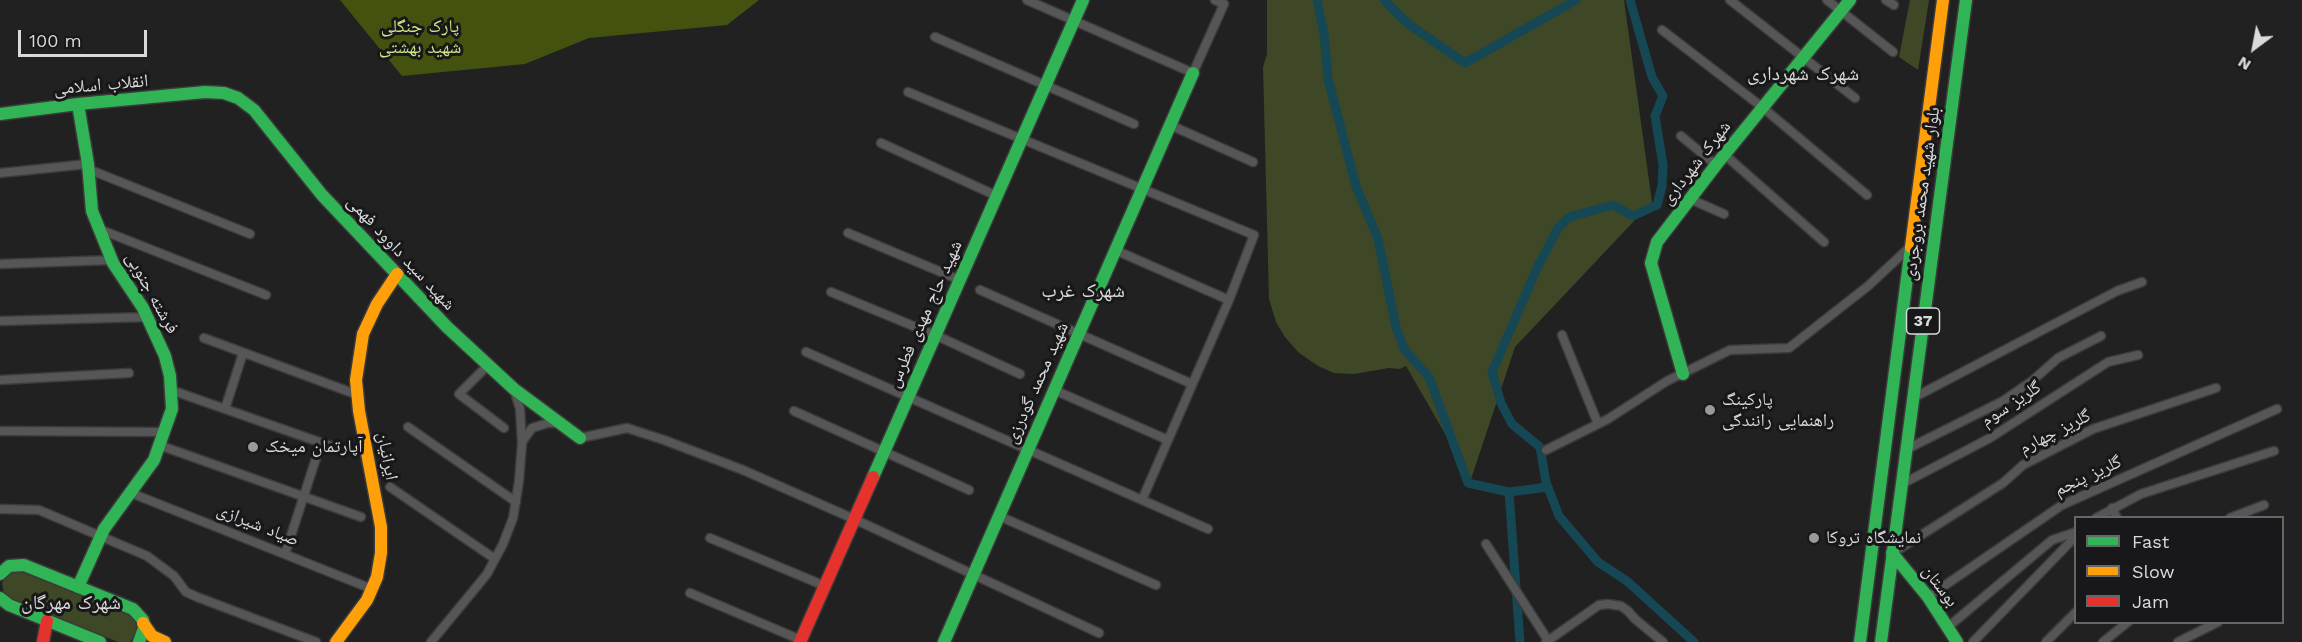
<!DOCTYPE html>
<html>
<head>
<meta charset="utf-8">
<style>
	body { margin:0 }
	#map { position:relative; width:2302px; height:642px; overflow:hidden; background:#212121; font-family:"Work Sans",sans-serif }
	canvas { display:block }
	.legend { position:absolute; left:2074px; top:516px; width:210px; height:108px; box-sizing:border-box; background:#181719; border:2px solid #666567; margin:0; padding:8px 10px; list-style:none; font-size:18px; color:#dbdadb }
	.legend li { display:flex; align-items:center; gap:12px; height:30px }
	.legend b { width:30px; border:2px solid #666567 }
	.north { position:absolute; left:2224px; top:18px; width:60px; height:60px; -webkit-text-stroke:4px #181719; paint-order:stroke; rotate:212deg; font-size:16px; font-weight:700; line-height:24px; text-align:center; color:#dbdadb }
	.north::after { content:''; display:block; margin:auto; width:21px; height:27px; background:#dbdadb; clip-path:polygon(50% 0,100% 100%,50% 72%,0 100%) }
	.scale { position:absolute; left:18px; top:30px; width:129px; height:27px; box-sizing:border-box; border:3px solid #dbdadb; border-top:0; padding-left:8px; font-size:18px; line-height:21px; white-space:nowrap; color:#dbdadb; -webkit-text-stroke:4px #181719; paint-order:stroke }
</style>
</head>
<body>
<div id="map">
<canvas width="2302" height="642"></canvas>
<ul class="legend">
<li><b style="height:8px;background:#30b455"></b>Fast</li>
<li><b style="height:8px;background:#ff9f0a"></b>Slow</li>
<li><b style="height:8px;background:#e5322d"></b>Jam</li>
</ul>
<div class="north">N</div>
<div class="scale">100 m</div>
</div>
<script>
const g = document.querySelector('canvas').getContext('2d');
g.lineJoin = 'round';
function paint(path, color) { g.fillStyle = color; g.fill(path, 'evenodd'); }
const shape = rows => new Path2D(rows.map(r => 'M' + r).join(''));
function stroke(path, color, width, dash) { g.strokeStyle = color; g.lineWidth = width; g.lineCap = dash ? 'butt' : 'round'; g.setLineDash(dash || []); g.stroke(path); }
function drawText(font, color, halo, rows, align = 'center') {
  g.font = font + ' "Work Sans","Noto Naskh Arabic",sans-serif'; g.lineWidth = 6; g.setLineDash([]); g.textBaseline = 'middle'; g.strokeStyle = halo; g.fillStyle = color; for (const [text, x, y, turn = 0] of rows) {
    g.save(); g.translate(x, y); g.rotate((+turn || 0) * Math.PI / 180); g.textAlign = isNaN(turn) ? turn : align; if (halo) g.strokeText(text, 0, 0); g.fillText(text, 0, 0); g.restore();
  }
}
paint(shape([
	[1267,0,1624,0,1652,202,1515,347,1471,479,1406,366,1400,369,1389,368,1354,374,1334,373,1318,366,1298,352,1285,337,1276,322,1269,299,1263,67,1267,54],
	[1910,0,1929,0,1918,70,1899,57],
	[14,571,22,572,130,615,137,622,138,631,130,642,118,642,12,599,4,593,2,584,5,575]
]), '#3e4826');
paint(shape([
	[340,0,759,0,727,25,589,38,525,64,402,76]
]), '#43520f');
stroke(shape([
	[1317,0,1324,33,1328,79,1356,186,1378,239,1396,327,1404,349,1429,377,1468,483,1509,492,1520,642],
	[1384,0,1407,23,1465,63,1576,0],
	[1630,0,1652,77,1663,96,1655,116,1663,165,1662,186,1657,205,1633,216,1613,205,1569,217,1558,228,1537,268,1492,372,1501,403,1512,424,1540,447,1546,482,1559,516,1598,562,1627,581,1694,642],
	[1509,492,1548,487]
]), '#154754', 9);
const street = shape([
	[1027,0,1193,73,1224,4,1215,0],
	[1730,0,1855,98],
	[1827,0,1893,52],
	[1886,0,1894,5],
	[1662,30,1762,107,1867,195],
	[935,37,1134,124],
	[908,92,1254,235,1229,300,1142,500],
	[1170,125,1253,162],
	[1681,136,1716,165],
	[881,143,997,196],
	[1725,155,1824,242],
	[88,169,250,234],
	[0,173,88,164],
	[1690,199,1724,214],
	[99,229,266,295],
	[848,233,960,280],
	[1115,250,1229,300],
	[0,264,112,260],
	[980,290,1192,384],
	[831,292,935,335,1020,374],
	[0,321,148,317],
	[1562,335,1598,424],
	[204,338,358,395],
	[806,352,1208,529],
	[487,366,459,394,504,428],
	[0,380,129,373],
	[171,390,342,450],
	[1054,390,1168,440],
	[1913,398,2117,291,2142,282],
	[225,409,243,353],
	[794,411,969,490],
	[408,427,516,502],
	[0,431,164,432],
	[580,438,627,428,664,440,743,470,854,519,1099,633],
	[522,442,532,428,548,423,558,423],
	[159,445,361,517],
	[1907,449,2003,401,2032,381,2058,358,2101,336],
	[1546,450,1608,419,1667,381,1730,350,1789,348,1868,286,1911,246],
	[1902,484,1990,438,2108,362,2138,355],
	[390,487,495,559],
	[131,493,372,589],
	[2112,508,2117,518],
	[0,509,39,510,147,556,174,576,186,592,197,597,316,642],
	[999,516,1156,585],
	[2096,518,2141,494,2274,451],
	[2230,518,2264,505],
	[710,538,825,586],
	[1486,544,1549,642],
	[1893,553,2003,483,2023,465,2093,429,2216,388],
	[285,554,321,443],
	[690,593,801,640],
	[1928,597,2062,505,2277,409],
	[1948,627,2052,540,2076,532],
	[431,642,487,574,503,544,513,518,519,481,522,443,520,409,514,389],
	[1546,642,1599,605,1608,604,1621,606,1628,611,1635,619,1663,642],
	[1973,642,2076,536],
	[2046,642,2076,612],
	[2103,642,2128,622],
	[2178,642,2218,622]
]);
const fast = shape([
	[78,104,88,164,92,211,113,263,143,308,165,356,170,376,172,409,154,460,104,529,78,587],
	[0,114,78,104,205,92,224,93,238,98,254,110,322,195,447,327,514,389,580,438],
	[1683,374,1651,263,1657,242,1716,165,1850,0],
	[873,477,1083,0],
	[1892,553,1928,597,1957,642],
	[0,574,9,566,24,565,133,609,143,620,144,628,139,642],
	[0,598,9,605,100,642],
	[944,642,1193,73],
	[1860,642,1911,247],
	[1881,642,1966,0]
]);
const slow = shape([
	[1911,247,1943,0],
	[143,623,152,636,165,642],
	[336,642,367,600,377,577,381,553,381,527,359,411,356,380,363,334,377,304,397,274]
]);
const jam = shape([
	[43,642,47,621],
	[800,642,873,477]
]);
stroke(street, '#3b3b3b', 11);
stroke(fast, '#3b3b3b', 15);
stroke(slow, '#3b3b3b', 15);
stroke(jam, '#3b3b3b', 15);
stroke(street, '#565656', 8);
stroke(fast, '#30b455', 12);
stroke(slow, '#ff9f0a', 12);
stroke(jam, '#e5322d', 12);
for (const [x, y, r, color] of [
	[1710,410,6,"#9a999a"],
	[253,447,6,"#9a999a"],
	[1814,538,6,"#9a999a"]
]) { const dot = new Path2D(); dot.arc(x, y, r, 0, 2 * Math.PI); g.fillStyle = color; g.fill(dot); stroke(dot, '#181719', 2); }
for (const [x, y, w] of [
	[1923,321,33]
]) { const box = new Path2D(); box.roundRect(x - w / 2, y - 13, w, 26, 4.5); g.fillStyle = '#181719'; g.fill(box); stroke(box, '#dbdadb', 1.5); }
drawText('bold 16px', '#dbdadb', null, [
	["37",1923,321]
]);
drawText('18px', '#cae884', '#181719', [
	["پارک جنگلی",420,27],
	["شهید بهشتی",420,48]
]);
drawText('18px', '#dbdadb', '#181719', [
	["انقلاب اسلامی",101,85,-5],
	["شهرک شهرداری",1696,163,-52],
	["بلوار شهید محمد بروجردی",1922,194,-82],
	["شهید سید داوود فهمی",401,253,47],
	["فرشته جنوبی",152,293,61],
	["شهید حاج مهدی فطرس",925,314,-66],
	["شهید محمد گودرزی",1037,383,-66],
	["گلریز سوم",2011,404,-33],
	["گلریز چهارم",2055,432,-27],
	["ایرانیان",387,456,79],
	["گلریز پنجم",2088,476,-25],
	["صیاد شیرازی",258,525,22],
	["بوستان",1940,586,53]
]);
drawText('18px', '#dbdadb', '#181719', [
	["پارکینگ",1722,400],
	["راهنمایی رانندگی",1722,421],
	["آپارتمان میخک",265,447],
	["نمایشگاه تروکا",1826,538]
], 'left');
drawText('20px', '#dbdadb', '#181719', [
	["شهرک شهرداری",1803,74],
	["شهرک غرب",1083,291],
	["شهرک مهرگان",71,603]
]);
</script>
</body>
</html>
